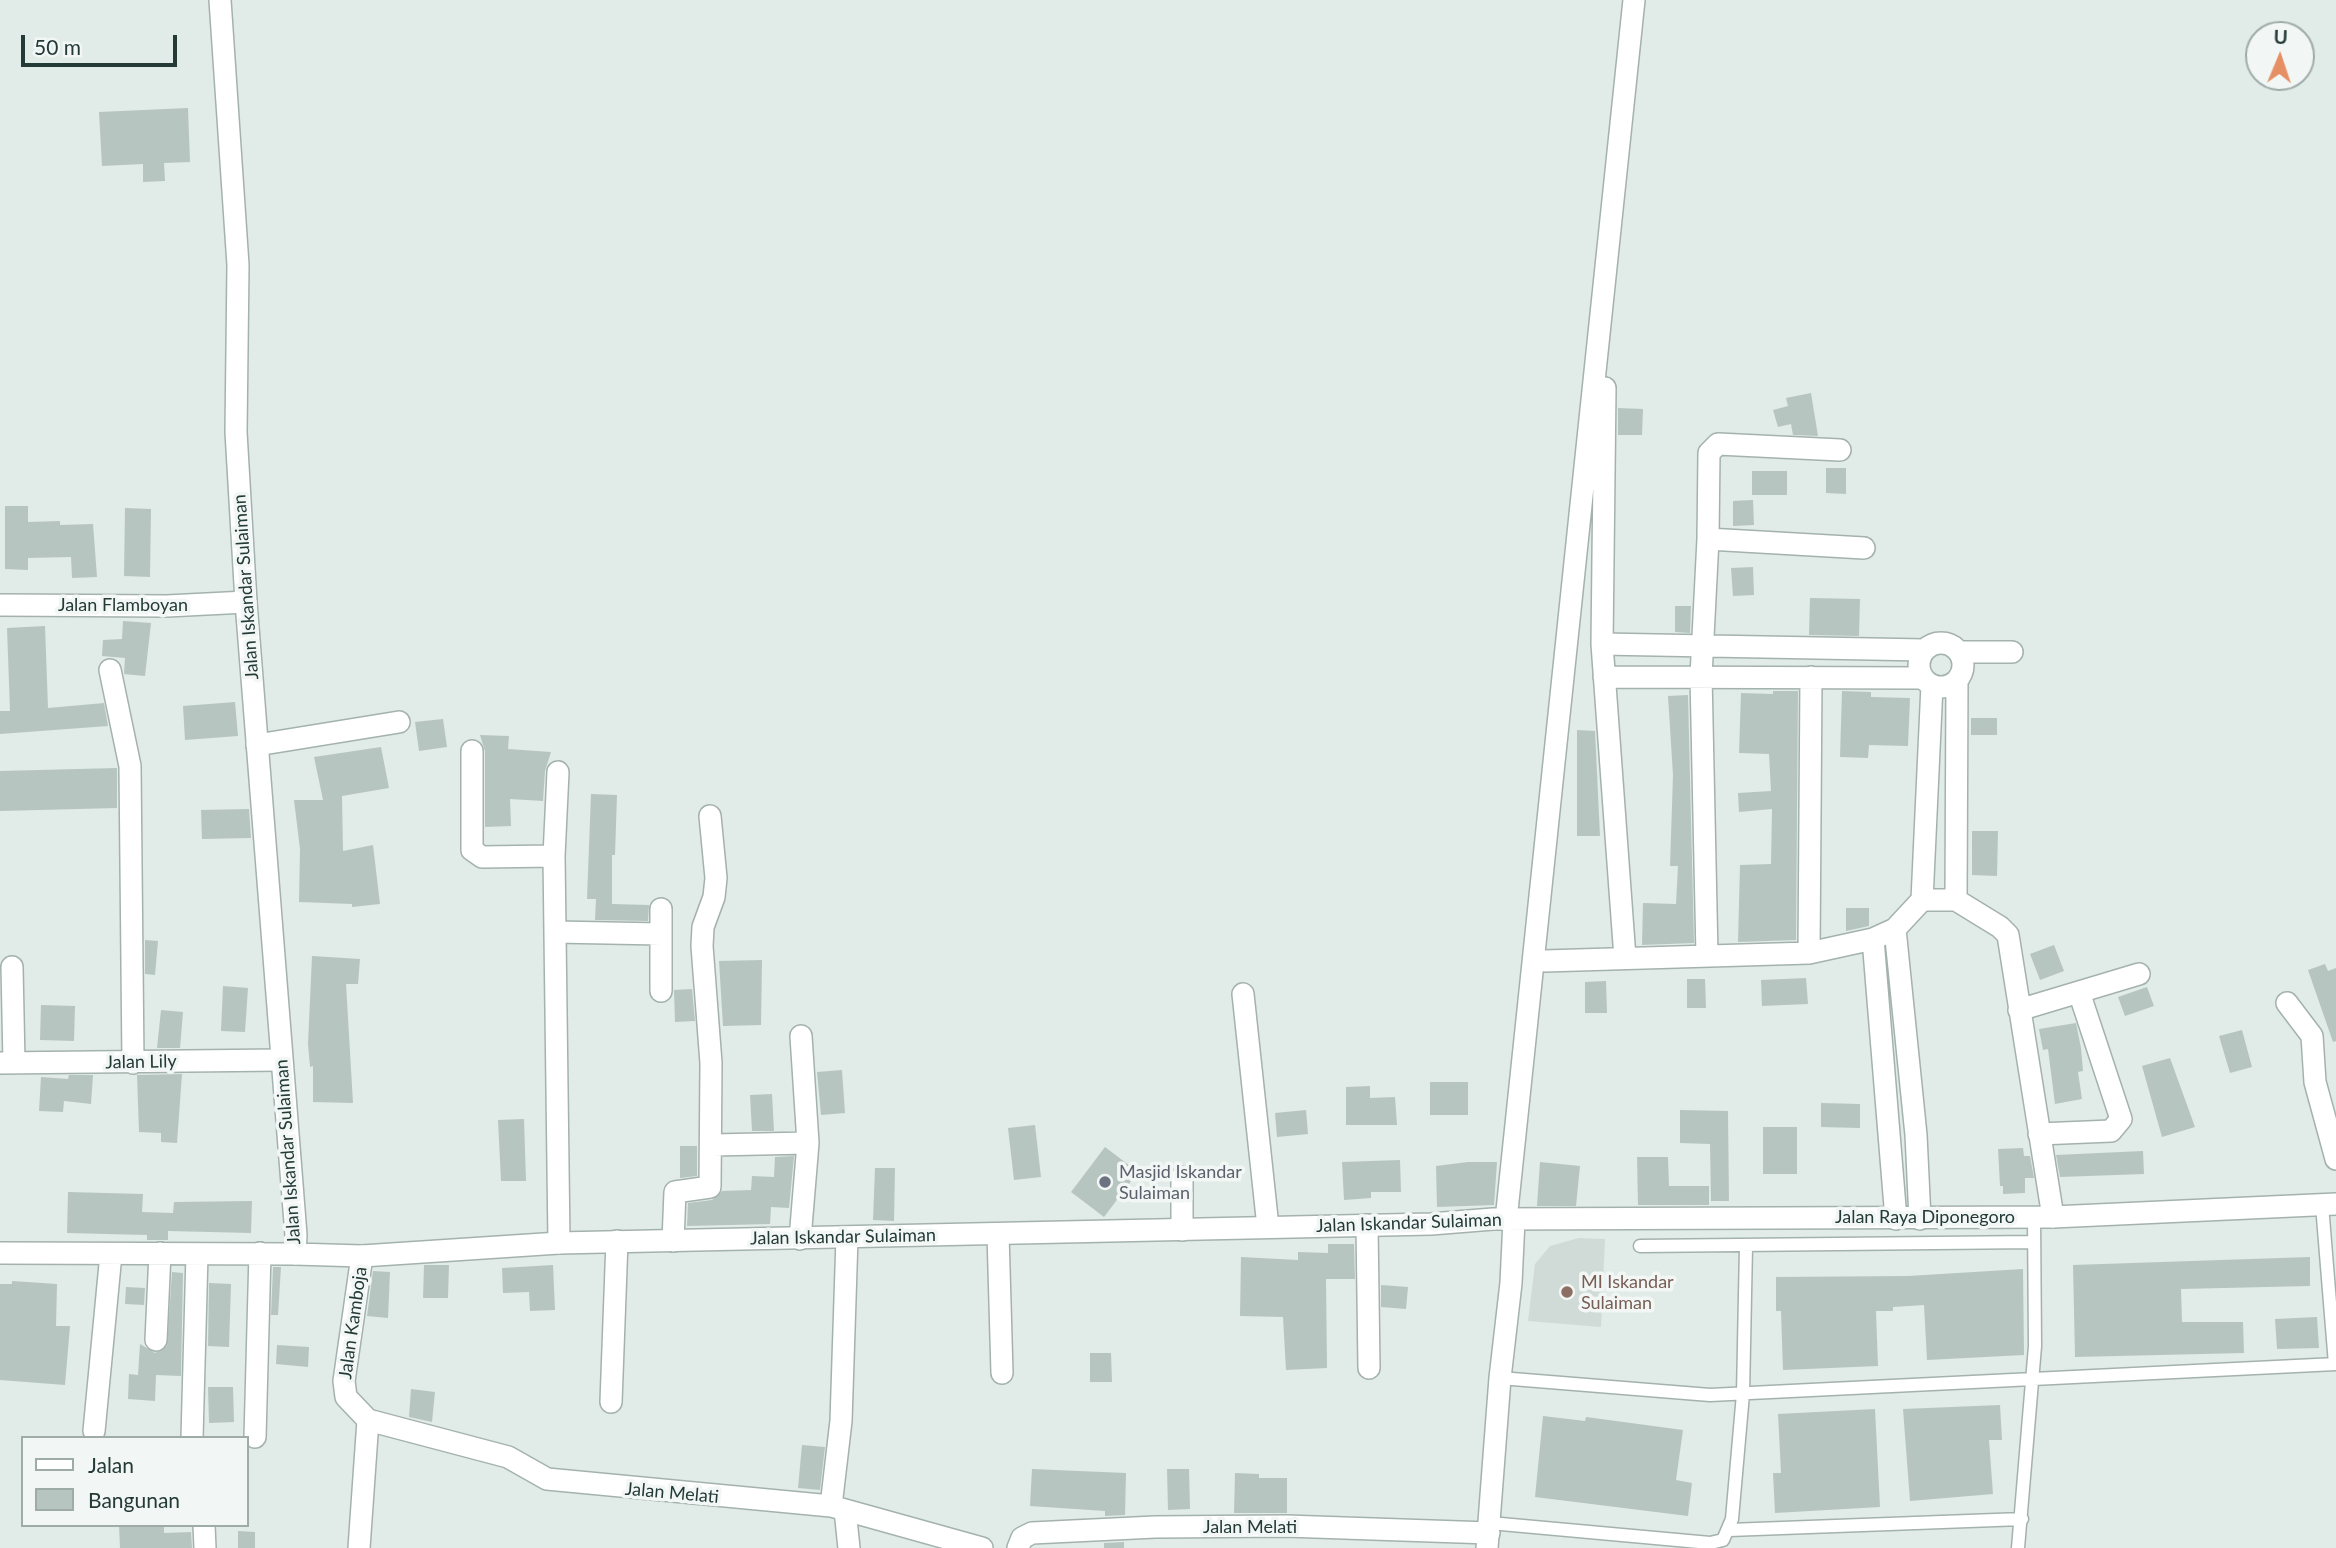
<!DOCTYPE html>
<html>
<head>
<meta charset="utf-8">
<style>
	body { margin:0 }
	#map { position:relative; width:2336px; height:1548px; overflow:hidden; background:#e1ebe7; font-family:Lato,sans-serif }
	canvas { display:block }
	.legend { position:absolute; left:21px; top:1436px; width:228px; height:91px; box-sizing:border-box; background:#f2f7f5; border:2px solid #9faba9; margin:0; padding:9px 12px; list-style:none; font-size:21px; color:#233a36 }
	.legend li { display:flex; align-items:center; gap:14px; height:35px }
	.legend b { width:35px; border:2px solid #9faba9 }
	.north { position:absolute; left:2245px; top:21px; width:70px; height:70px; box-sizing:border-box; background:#f2f7f5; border:2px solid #9faba9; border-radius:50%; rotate:2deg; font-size:19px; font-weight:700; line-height:28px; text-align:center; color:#233a36 }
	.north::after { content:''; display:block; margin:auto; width:24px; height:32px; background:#e68f64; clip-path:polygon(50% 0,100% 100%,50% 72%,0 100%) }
	.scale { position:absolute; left:21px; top:35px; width:156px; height:32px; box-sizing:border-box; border:4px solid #233a36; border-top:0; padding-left:9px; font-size:21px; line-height:24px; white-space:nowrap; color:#233a36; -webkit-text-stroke:5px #f2f7f5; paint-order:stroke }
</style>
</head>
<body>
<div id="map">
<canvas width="2336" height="1548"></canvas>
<ul class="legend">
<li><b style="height:9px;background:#fff"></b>Jalan</li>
<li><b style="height:19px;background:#b7c5c0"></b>Bangunan</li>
</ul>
<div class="north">U</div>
<div class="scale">50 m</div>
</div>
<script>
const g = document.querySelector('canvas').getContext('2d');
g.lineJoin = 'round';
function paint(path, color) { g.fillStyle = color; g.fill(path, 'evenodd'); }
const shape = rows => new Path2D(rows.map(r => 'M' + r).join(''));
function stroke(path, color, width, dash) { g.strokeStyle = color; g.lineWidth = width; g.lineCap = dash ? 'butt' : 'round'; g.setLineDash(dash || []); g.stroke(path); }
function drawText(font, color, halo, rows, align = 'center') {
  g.font = font + ' Lato,sans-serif'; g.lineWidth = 7; g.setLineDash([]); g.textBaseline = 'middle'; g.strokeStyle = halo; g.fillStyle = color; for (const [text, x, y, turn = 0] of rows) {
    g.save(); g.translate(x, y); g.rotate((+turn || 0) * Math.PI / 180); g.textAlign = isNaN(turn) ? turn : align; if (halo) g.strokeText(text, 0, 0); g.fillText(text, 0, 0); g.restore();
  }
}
paint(shape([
	[1579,1238,1605,1239,1601,1327,1528,1321,1535,1264,1550,1246]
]), '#d0dad6');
paint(shape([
	[188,108,190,162,164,163,165,181,143,182,143,164,102,166,99,112],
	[1811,393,1818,436,1793,435,1791,424,1778,427,1773,410,1788,406,1786,398],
	[1618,408,1643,409,1642,435,1618,435],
	[1826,468,1846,468,1846,494,1826,493],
	[1752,471,1787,471,1787,495,1752,495],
	[1753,500,1754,525,1733,526,1733,501],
	[5,506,28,506,28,522,60,521,60,525,93,524,97,577,72,578,71,557,28,558,28,570,5,569],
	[125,508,151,509,150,577,124,576],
	[1753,567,1754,595,1733,596,1731,568],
	[1810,598,1860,599,1859,636,1809,635],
	[1675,606,1691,606,1690,633,1675,632],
	[123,621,151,623,145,676,124,674,125,658,102,656,103,640,122,639],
	[45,626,48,708,104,703,108,726,0,734,0,711,10,711,7,628],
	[1773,691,1798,691,1796,940,1738,942,1740,865,1771,864,1772,809,1739,812,1738,793,1771,791,1769,754,1739,753,1741,693,1773,694],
	[1842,691,1871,692,1871,697,1910,698,1908,746,1869,745,1868,758,1840,757],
	[1688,695,1694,943,1642,945,1643,903,1676,904,1678,866,1670,866,1673,775,1668,696],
	[235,702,238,736,185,740,183,706],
	[1971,718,1997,718,1997,735,1971,735],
	[443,719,447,747,419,751,415,722],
	[1577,730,1595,731,1600,836,1577,836],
	[480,735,509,736,508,749,551,752,545,771,543,801,510,799,511,826,485,827,485,751],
	[381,747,389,788,342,796,343,851,373,845,380,904,352,907,352,904,299,902,300,849,294,800,323,800,314,757],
	[117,768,117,808,0,811,0,771],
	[591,794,617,795,615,855,612,855,612,904,649,905,648,921,595,920,596,899,587,899],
	[249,809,251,838,202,839,201,810],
	[1972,831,1998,831,1997,876,1972,875],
	[1846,908,1869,908,1869,926,1846,931],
	[145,940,158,941,155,975,145,974],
	[2054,945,2064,971,2040,980,2030,954],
	[312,956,360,959,358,984,346,984,353,1103,313,1102,313,1066,310,1067,308,1044],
	[762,960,761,1025,723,1026,719,961],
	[2325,964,2328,971,2336,968,2336,1041,2333,1042,2308,970],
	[1806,978,1808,1004,1762,1006,1761,980],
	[1687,979,1705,979,1706,1008,1687,1008],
	[1606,981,1607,1013,1585,1013,1585,982],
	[223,986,248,988,245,1032,221,1031],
	[2147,987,2154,1006,2125,1016,2118,997],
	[692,989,695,1021,675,1022,674,990],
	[41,1005,75,1006,74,1041,40,1040],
	[161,1010,183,1012,180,1048,157,1048],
	[2076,1023,2081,1048,2083,1071,2078,1072,2082,1099,2055,1104,2048,1049,2043,1050,2039,1029],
	[2242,1030,2252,1067,2230,1073,2219,1036],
	[2170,1058,2195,1127,2162,1137,2142,1066],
	[842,1070,845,1113,821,1115,817,1072],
	[182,1074,177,1143,161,1142,161,1133,139,1132,137,1075],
	[69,1075,93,1075,91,1104,64,1101,63,1112,39,1111,41,1077,68,1079],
	[1430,1082,1468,1082,1468,1115,1430,1115],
	[1370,1086,1370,1098,1395,1097,1397,1125,1346,1125,1346,1087],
	[772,1094,774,1131,752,1131,750,1095],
	[1821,1103,1860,1104,1860,1128,1821,1127],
	[1306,1110,1308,1134,1277,1137,1275,1113],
	[1680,1110,1728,1111,1729,1201,1711,1201,1710,1144,1680,1143],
	[524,1119,526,1181,501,1181,498,1120],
	[1035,1125,1041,1177,1014,1180,1008,1128],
	[1763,1127,1797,1127,1797,1174,1763,1174],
	[680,1146,697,1146,697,1176,680,1178],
	[1105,1147,1138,1172,1104,1217,1071,1192],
	[2023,1148,2024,1156,2030,1156,2034,1178,2025,1178,2025,1193,2003,1194,2003,1186,2000,1186,1998,1149],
	[2143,1151,2144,1174,2060,1177,2056,1155],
	[794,1156,789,1208,771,1207,770,1224,687,1226,688,1203,712,1200,722,1191,751,1190,752,1176,774,1177,775,1157],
	[1637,1157,1668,1157,1669,1186,1709,1186,1709,1205,1638,1205],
	[1400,1160,1401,1192,1371,1192,1371,1198,1344,1200,1342,1162],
	[1468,1162,1497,1162,1494,1205,1437,1207,1436,1166],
	[1540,1162,1580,1166,1576,1206,1537,1206],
	[875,1168,895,1168,894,1221,873,1220],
	[68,1192,143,1194,142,1212,173,1213,174,1202,252,1201,251,1233,168,1231,168,1240,147,1240,147,1235,67,1233],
	[1328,1244,1354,1244,1355,1279,1326,1279,1327,1368,1286,1370,1283,1317,1240,1316,1241,1257,1298,1260,1298,1252,1328,1253],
	[2310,1257,2310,1286,2181,1289,2182,1322,2243,1322,2244,1353,2075,1357,2073,1265],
	[424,1265,449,1265,448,1298,423,1298],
	[553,1265,555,1310,530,1311,529,1292,503,1293,502,1268],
	[273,1267,281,1267,278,1315,271,1315],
	[2023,1269,2024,1355,1927,1360,1924,1305,1893,1307,1893,1311,1876,1311,1878,1366,1783,1370,1781,1311,1776,1311,1776,1277,1908,1276],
	[373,1271,390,1272,388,1318,367,1316],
	[172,1272,183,1273,181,1376,156,1375,155,1401,128,1399,129,1374,138,1375,140,1344,155,1353,167,1346],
	[12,1281,57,1284,56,1326,70,1326,65,1385,0,1380,0,1284,12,1284],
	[209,1283,231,1284,229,1347,208,1346],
	[1381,1285,1408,1287,1406,1309,1381,1307],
	[126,1287,145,1288,144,1305,125,1304],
	[2317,1317,2319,1348,2277,1349,2275,1319],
	[277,1345,309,1347,308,1367,276,1364],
	[1090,1353,1111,1353,1112,1382,1090,1382],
	[208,1387,233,1387,234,1422,209,1423],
	[411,1389,435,1392,432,1422,409,1417],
	[2000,1405,2002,1440,1989,1440,1993,1494,1910,1501,1903,1409],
	[1875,1409,1880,1507,1775,1513,1773,1473,1781,1473,1778,1414],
	[1543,1416,1585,1421,1586,1417,1683,1430,1676,1480,1692,1483,1688,1516,1535,1497],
	[802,1445,825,1447,820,1490,798,1488],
	[1032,1469,1126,1473,1125,1515,1105,1516,1105,1511,1030,1506],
	[1167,1469,1189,1469,1190,1509,1168,1510],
	[1235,1473,1259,1474,1259,1478,1287,1478,1287,1513,1234,1513],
	[119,1525,164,1525,164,1533,191,1532,192,1548,120,1548],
	[238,1531,255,1532,255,1548,238,1548],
	[1124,1542,1124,1548,1104,1548,1104,1543]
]), '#b7c5c0');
const service = shape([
	[2322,1205,2335,1364],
	[1640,1246,2034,1242],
	[1500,1378,1710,1395,2336,1364],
	[1490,1523,1710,1543,1723,1540,1732,1519,1743,1394,1746,1246],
	[1729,1530,2022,1519],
	[2018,1548,2035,1346,2034,1217]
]);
const minor = shape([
	[1605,388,1602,644,1625,958],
	[1708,539,1864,548],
	[0,605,167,606,246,602],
	'1919 665a22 22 0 1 1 44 0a22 22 0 1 1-44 0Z',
	[1602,644,1924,650],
	[1959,652,2012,652],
	[110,670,130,766,133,1063],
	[1604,677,1922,678],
	[257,745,399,722],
	[472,751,472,850,482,857,554,856],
	[558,772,554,856,559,1243],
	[1922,900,1956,900,2000,927,2008,935,2053,1217],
	[1956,900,1957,681],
	[1895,929,1916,1135,1920,1219],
	[555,932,661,934],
	[1873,939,1896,1219],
	[1809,953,1811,677],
	[1707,956,1701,676,1708,539,1709,453,1718,444,1840,450],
	[1545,961,1809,953,1873,939,1895,929,1922,900,1932,685],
	[12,967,14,1063],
	[661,991,661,909],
	[1243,994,1268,1227],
	[2287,1003,2312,1036,2315,1082,2336,1159],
	[2019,1010,2139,974],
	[0,1063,281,1060],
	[2039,1134,2111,1131,2121,1119,2079,992],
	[713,1145,808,1143],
	[1182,1177,1182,1230],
	[1506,1220,1634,0],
	[1367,1225,1369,1368],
	[998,1234,1002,1373],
	[800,1239,808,1143,801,1036],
	[673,1241,675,1192,710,1187,711,1063,702,946,703,927,714,897,716,878,710,816],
	[0,1253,295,1254],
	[156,1340,160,1253],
	[611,1402,617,1241],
	[368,1420,508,1457,547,1479,831,1506,982,1548],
	[94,1431,111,1254],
	[255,1437,260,1253],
	[192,1438,197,1254],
	[831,1506,841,1421,847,1238],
	[845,1510,849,1548],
	[204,1525,205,1548],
	[359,1548,368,1420,346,1397,344,1381,362,1256],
	[1018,1548,1022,1538,1032,1533,1155,1527,1286,1526,1489,1533]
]);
const tertiary = shape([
	[220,0,238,265,236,432,246,602,296,1235,295,1254,362,1256,559,1243,1431,1224,1493,1219,2053,1217,2336,1204],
	[1487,1548,1500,1378,1511,1283,1514,1220]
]);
stroke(service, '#a4b2ae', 15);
stroke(minor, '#a4b2ae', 24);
stroke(tertiary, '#a4b2ae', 24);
stroke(service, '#fff', 12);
stroke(minor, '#fff', 21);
stroke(tertiary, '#fff', 21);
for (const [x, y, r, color] of [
	[1105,1182,7,"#6b7280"],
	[1567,1292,7,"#8d6e63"]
]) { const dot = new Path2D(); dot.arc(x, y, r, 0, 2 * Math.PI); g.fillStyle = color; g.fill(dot); stroke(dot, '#f2f7f5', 2.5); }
drawText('18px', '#233a36', '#f2f7f5', [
	["Jalan Iskandar Sulaiman",246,587,-94],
	["Jalan Flamboyan",123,605],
	["Jalan Lily",141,1062,-1],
	["Jalan Iskandar Sulaiman",288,1152,-94],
	["Jalan Raya Diponegoro",1925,1217],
	["Jalan Iskandar Sulaiman",1409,1223,-2],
	["Jalan Iskandar Sulaiman",843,1237,-1],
	["Jalan Kamboja",353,1323,-82],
	["Jalan Melati",672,1493,5],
	["Jalan Melati",1250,1527]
]);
drawText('18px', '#5b616d', '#f2f7f5', [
	["Masjid Iskandar",1119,1172],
	["Sulaiman",1119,1193]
], 'left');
drawText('18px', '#785e54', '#f2f7f5', [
	["MI Iskandar",1581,1282],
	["Sulaiman",1581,1303]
], 'left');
</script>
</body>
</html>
